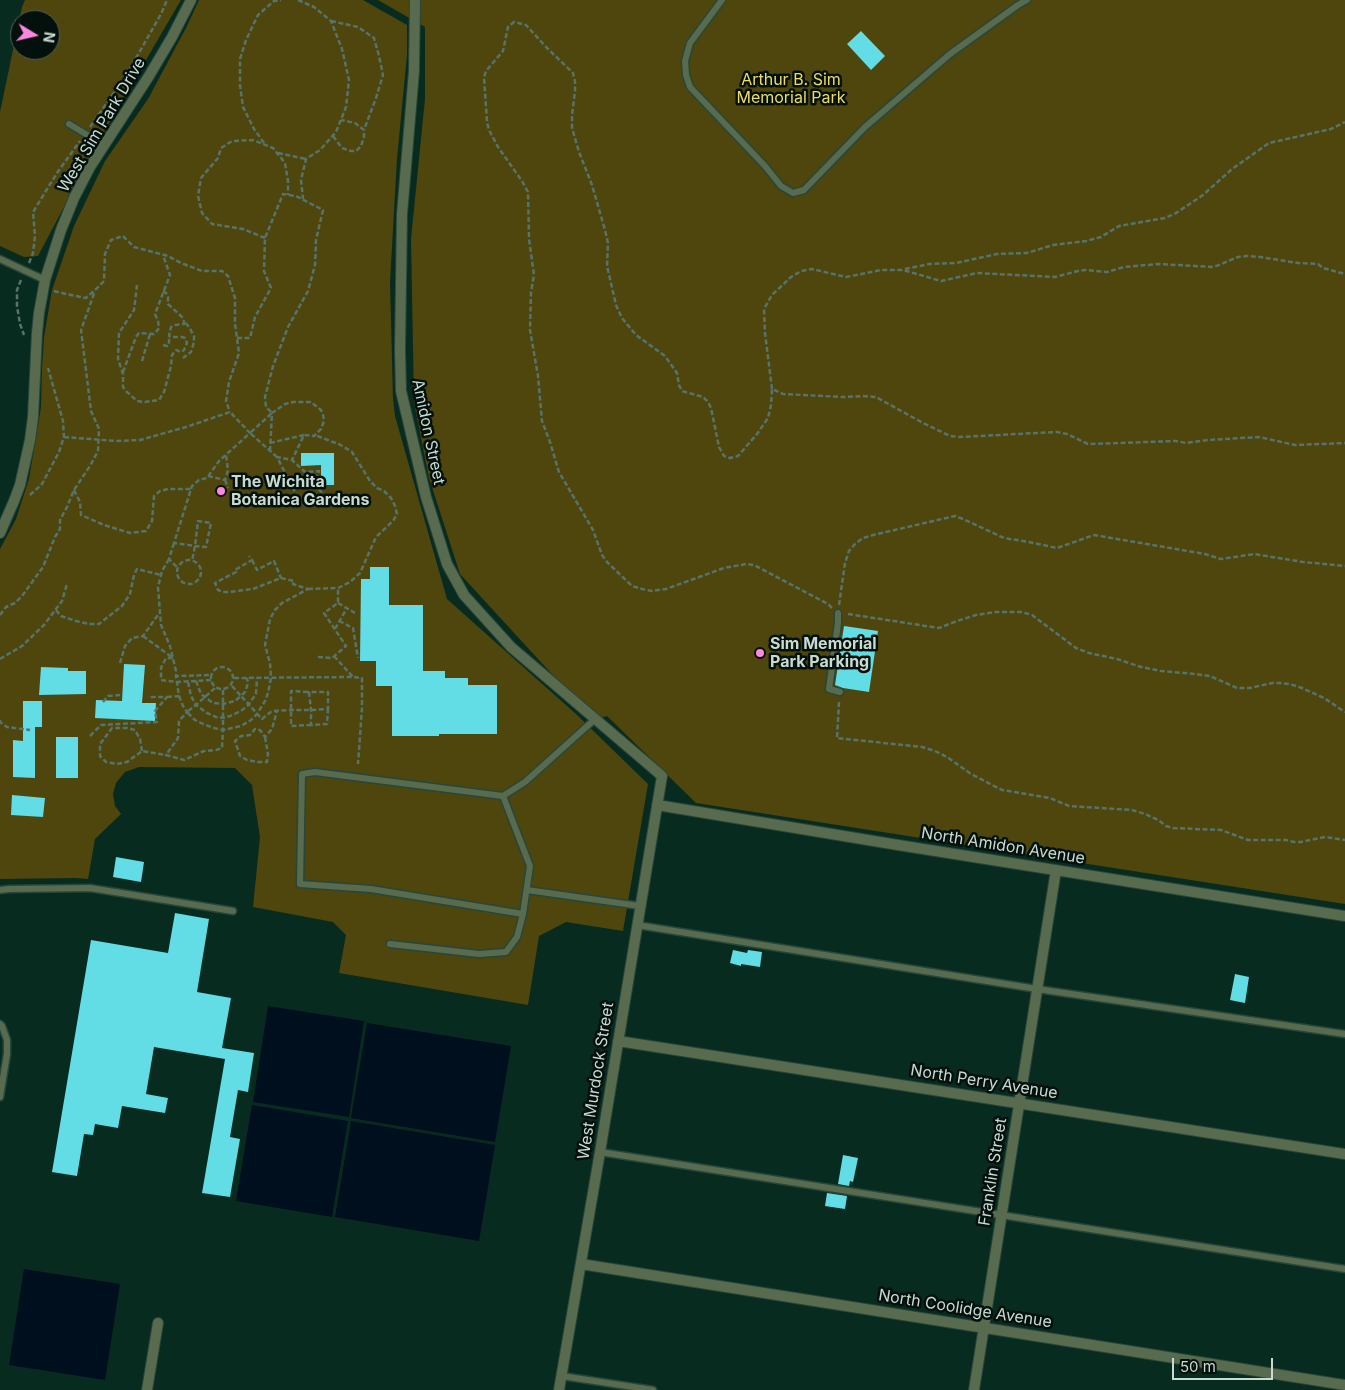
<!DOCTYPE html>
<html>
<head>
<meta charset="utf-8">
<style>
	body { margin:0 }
	#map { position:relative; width:1345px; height:1390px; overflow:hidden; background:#082b20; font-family:Inter,sans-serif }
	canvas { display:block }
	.north { position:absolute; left:10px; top:10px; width:50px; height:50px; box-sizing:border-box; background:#04100b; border:1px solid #52615b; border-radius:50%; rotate:99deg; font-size:14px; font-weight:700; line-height:20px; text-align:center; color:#c8dad2 }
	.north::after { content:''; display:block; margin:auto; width:18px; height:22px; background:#fe85e0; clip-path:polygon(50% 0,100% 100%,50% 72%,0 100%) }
	.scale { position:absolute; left:1172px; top:1358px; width:101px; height:22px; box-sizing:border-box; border:2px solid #c8dad2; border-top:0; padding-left:6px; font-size:15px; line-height:18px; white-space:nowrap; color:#c8dad2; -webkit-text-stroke:4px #04100b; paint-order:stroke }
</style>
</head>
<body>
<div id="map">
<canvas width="1345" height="1390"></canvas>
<div class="north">N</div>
<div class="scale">50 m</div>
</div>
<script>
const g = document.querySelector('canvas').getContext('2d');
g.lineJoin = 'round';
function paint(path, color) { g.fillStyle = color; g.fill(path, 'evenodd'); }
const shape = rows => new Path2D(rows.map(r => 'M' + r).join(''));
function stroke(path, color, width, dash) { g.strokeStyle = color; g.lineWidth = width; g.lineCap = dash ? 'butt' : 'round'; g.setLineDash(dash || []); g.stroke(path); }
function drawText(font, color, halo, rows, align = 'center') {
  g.font = font + ' Inter,sans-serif'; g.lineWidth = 5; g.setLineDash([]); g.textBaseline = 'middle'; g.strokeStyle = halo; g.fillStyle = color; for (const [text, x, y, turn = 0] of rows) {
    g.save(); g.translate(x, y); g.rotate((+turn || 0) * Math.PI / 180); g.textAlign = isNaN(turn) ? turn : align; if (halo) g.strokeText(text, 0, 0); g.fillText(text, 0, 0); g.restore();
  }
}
paint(shape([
	[25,0,181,0,101,137,38,256,24,257,0,246,0,112,22,7],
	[20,20,50,20,50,50,20,50],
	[199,0,363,0,407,25,407,55,397,159,390,282,393,398,395,416,447,599,576,714,648,784,623,931,566,922,539,936,528,1005,339,973,346,935,333,922,253,907,260,837,252,785,235,768,139,767,125,772,116,783,113,794,115,806,121,814,95,839,88,879,76,878,0,879,0,549,16,519,29,479,41,407,42,368,44,337,52,290,74,226,105,161,148,99,187,26],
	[378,0,1345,0,1345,904,696,803,607,716,594,720,460,574,429,478,414,402,411,239,425,99,425,27]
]), '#4e460c');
paint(shape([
	[268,1006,364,1021,349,1117,253,1102],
	[367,1023,511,1046,495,1142,351,1118],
	[252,1105,348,1121,332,1217,236,1201],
	[351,1121,495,1145,479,1241,335,1217],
	[24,1269,120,1284,105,1380,9,1365]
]), '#000f1d');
paint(shape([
	[861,31,885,56,871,70,847,44],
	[301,453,334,453,334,485,321,485,321,465,301,466],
	[370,567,389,567,389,605,423,605,423,671,445,671,445,678,468,678,468,685,497,685,497,734,439,734,439,736,392,736,392,686,376,686,376,661,360,661,361,579,370,579],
	[844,626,878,631,869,692,843,688,835,685],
	[124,664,145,665,142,703,156,703,155,721,95,718,96,700,122,701],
	[41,667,68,668,68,671,86,671,86,694,39,695],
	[23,701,42,701,42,727,35,727,35,778,13,777,13,740,23,741],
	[56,737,78,737,78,778,56,778],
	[12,795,45,798,43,817,11,815],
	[116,857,144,862,141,882,113,877],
	[175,913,209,919,197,992,231,998,222,1048,254,1053,248,1092,238,1090,230,1137,240,1139,230,1197,202,1193,225,1059,154,1047,146,1094,168,1098,165,1113,122,1106,118,1128,95,1124,93,1135,84,1134,77,1176,52,1172,91,940,168,953],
	[733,950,747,953,748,950,762,952,760,967,741,964,741,966,730,963],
	[1235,974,1249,977,1245,1003,1230,1000],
	[843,1155,858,1158,853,1182,850,1181,849,1186,838,1184],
	[827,1193,847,1196,845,1209,825,1206]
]), '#62dce5');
const service = shape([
	[722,0,690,43,685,61,686,75,690,87,765,166,781,186,793,193,804,190,865,127,950,54,1018,5,1027,0],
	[69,124,104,145],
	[0,259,45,280],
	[838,613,838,623,829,689,840,692],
	[503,796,530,866,523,914,371,889,300,884,302,774,315,772,503,796,525,782,594,720],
	[0,890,9,889,90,888,233,911],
	[527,890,640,906],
	[637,925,1037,989,1345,1034],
	[390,944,479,954,506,952,517,937,523,914],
	[0,1024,2,1026,7,1040,7,1054,0,1097],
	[600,1152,1345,1269],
	[562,1376,653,1390]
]);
const minor = shape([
	[415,0,414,71,402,214,400,350,401,391,426,497,447,564,464,595,511,647,662,776,600,1152,559,1390],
	[0,533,14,501,20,485,30,440,33,417,37,333,39,313,45,280,61,230,74,198,90,167,149,76,172,37,191,0],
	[657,805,898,845,1345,916],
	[618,1041,1345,1154],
	[581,1264,1345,1385],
	[147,1390,158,1323],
	[974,1390,1056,870]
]);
stroke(service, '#27473c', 9);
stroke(minor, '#27473c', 12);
stroke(shape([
	[298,0,314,7,331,21,342,49,349,80,346,107,336,132,320,150,306,159,301,180,303,199],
	[331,21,358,27,374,38,379,56,383,75,376,98,364,130],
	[90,127,127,74,161,14,167,0],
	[333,136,342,148,351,151,356,151,361,146,364,137,364,130,355,123,341,120],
	[264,143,254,129,243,107,240,85,240,59,246,40,258,15,274,1,281,0],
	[278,153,306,159],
	[265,238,243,229,212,224,202,213,198,196,201,178,218,158,221,148,232,141,253,140,273,148,285,163,288,181,288,195],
	[29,263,33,253,35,236,33,212,57,173,80,141],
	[905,269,929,264,956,263,997,254,1027,253,1053,245,1086,241,1101,237,1119,226,1165,218,1176,213,1203,195,1232,169,1269,143,1331,129,1345,122],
	[21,280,17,290,17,306,20,324,24,335],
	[137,285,134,310,119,333,118,359,123,374,123,387,127,392,137,401,145,402,159,400,164,392,171,366,172,355,176,350,181,352,184,350,187,343,185,338,182,337,171,337,169,336,171,327,175,325,184,324,184,321,189,327,194,336,194,342,191,352,183,358],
	[54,291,66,294,86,298,95,290,104,281,105,254,111,240,123,236,134,247,168,256,181,263,202,271,222,271,228,276,235,298,235,324,239,353,229,382,226,401,230,412],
	[163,291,166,293,168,297,168,304,182,317,184,321],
	[237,338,250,338,255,317,271,288,264,271,265,238,283,194,296,196,323,210,316,240,315,265,308,291,288,327,273,366,265,397,266,407,272,413,250,433,277,457],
	[163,345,167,346,169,345,169,336],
	[142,361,150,334],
	[123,372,136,337,139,333,154,334,156,332,159,328,158,321,155,314,170,275,163,255],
	[772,389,765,333,764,309,772,295,791,277,801,271,812,269,846,277,881,270,903,270,941,281,977,273,1055,277,1078,271,1085,270,1107,272,1124,267,1158,264,1214,267,1238,257,1247,256,1260,257,1298,263,1318,264,1323,268,1345,274],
	[64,437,116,441,140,440,186,427,230,412,250,433,219,461,207,478,199,480,192,486,174,543,195,546,206,547,211,523,198,521,195,546,192,561],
	[270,443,304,435],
	[270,451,272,413,285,404,293,402,311,402,321,410,323,414,324,421,321,429,314,436,304,435,292,460],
	[208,476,225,480,228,470,226,455],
	[225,480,228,488],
	[74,490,80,502,81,515,104,525,130,533,146,531,152,521,154,496,160,491,168,489,191,489],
	[30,495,42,484,59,452,64,437,63,421,48,368],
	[298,498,277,457,292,460,305,472,319,471,316,486,325,496],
	[174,543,169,559,178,568],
	[169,559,162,571,158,587,161,625,170,646,176,671,176,676,211,675],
	'177 572a12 12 0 1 1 24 0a12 12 0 1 1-24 0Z',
	[252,560,257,570,274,561,281,578],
	[308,589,338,588,350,582,360,573,376,537,393,521,397,514,395,506,391,498,384,491,377,488,370,481,352,452,339,444,330,441,315,435],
	[338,603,355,613],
	[839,605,845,563,849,551,855,544,863,538,873,535,955,516,963,519,1004,538,1029,542,1057,548,1094,535,1205,554,1221,559,1254,554,1303,562,1345,566],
	[832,608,828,604,754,565,746,564,724,568,666,589,652,591,642,589,632,586,607,562,602,555,593,530,559,472,550,442,542,421,538,376,530,330,531,292,534,275,529,239,528,192,522,181,498,147,489,130,487,122,484,77,486,71,503,51,508,27,514,22,526,25,546,47,573,73,575,81,575,91,572,115,572,128,579,152,592,185,605,230,608,243,607,266,616,305,622,318,636,335,665,356,677,373,679,385,682,391,703,397,708,402,711,408,719,447,724,456,730,458,738,456,757,434,768,418,771,405,772,389,783,394,843,397,863,396,876,397,923,423,950,436,959,437,1057,432,1067,434,1088,444,1176,441,1186,443,1208,440,1259,437,1295,445,1345,443],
	[56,610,61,616,76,621,89,624,99,624,122,606,130,594,134,575,137,569,161,575],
	[848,614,939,628,957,621,976,615,996,612,1022,612,1032,615,1076,648,1089,653,1117,659,1141,667,1161,671,1195,674,1210,676,1237,688,1250,688,1272,683,1280,683,1290,684,1302,688,1324,698,1345,712],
	[0,615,6,607,15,603,22,596,43,567,55,537,60,529,60,520,67,507,74,490,90,466,98,451,99,429,91,411,81,330,95,291],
	[339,621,353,628,358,658],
	[335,629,347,608],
	[143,636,173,658,166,658,161,668,161,680,177,682,211,680],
	[814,645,824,640,825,638],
	[334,656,353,677],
	[318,657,332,658,346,646,324,613,338,603,338,588],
	[0,659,22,646,44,625,62,601,67,584],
	[120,663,125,646,132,638,143,636,160,612],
	'211 678a11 11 0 1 1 22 0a11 11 0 1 1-22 0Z',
	[234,678,353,677,362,678,362,708,358,764],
	[196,681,201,694,213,703,223,704,235,701,241,696,262,719,272,711,290,710,311,710,328,709,328,692,309,692,311,710,311,725,327,724,328,709],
	[188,682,191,696,196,705,215,688],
	[232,686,241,696,245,692,248,683,247,678],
	[223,690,223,730,241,726,251,720,257,714,265,701,268,693,271,678,270,663,265,645,270,619,275,610,282,603,308,589,293,584,294,581,281,578,253,589,229,592,223,592,218,590,215,583,236,572,235,570,252,560,249,556],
	[308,692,291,691,291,726,311,725],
	[179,696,183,706,187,712,179,721,178,738,166,755,184,760,204,751,216,750,222,748,223,730,214,728,203,724,195,720,187,712,196,705,207,713,216,717,223,718,230,716,241,711,248,705,256,694,257,678],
	[167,697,179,696,176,676],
	[103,702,108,696,121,695],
	[839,702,837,738,922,747,935,751,947,757,971,774,1002,790,1050,798,1069,806,1132,810,1145,814,1158,820,1166,826,1173,828,1221,830,1248,840,1286,840,1294,842,1301,842,1325,837,1345,840],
	[0,720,0,722,7,727,30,730],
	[90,736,101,725,157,722,155,711,167,697,148,697],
	[265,737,268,754,267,762,258,762,247,760,240,756,235,741,241,736,250,735,255,729,260,730,265,737,272,729,277,711],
	[142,751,140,739,135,730,127,728,112,728,100,744,100,756,106,762,117,764,127,762,142,751,166,755]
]), '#57736a', 2.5, [5, 2.5]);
stroke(service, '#596b4e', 6);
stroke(minor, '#596b4e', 10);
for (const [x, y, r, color] of [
	[221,491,5,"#fe85e0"],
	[760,653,5,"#fe85e0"]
]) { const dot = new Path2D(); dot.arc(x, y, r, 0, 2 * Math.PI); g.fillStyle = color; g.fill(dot); stroke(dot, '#04100b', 2); }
drawText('16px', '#eedc66', '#04100b', [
	["Arthur B. Sim",791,80],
	["Memorial Park",791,98]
]);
drawText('16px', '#c8dad2', '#04100b', [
	["West Sim Park Drive",102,125,-59],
	["Amidon Street",428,432,78],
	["North Amidon Avenue",1003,846,9],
	["West Murdock Street",596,1081,-81],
	["North Perry Avenue",984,1082,9],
	["Franklin Street",993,1172,-81],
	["North Coolidge Avenue",965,1309,9]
]);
drawText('bold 16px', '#c8dad2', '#04100b', [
	["The Wichita",231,482],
	["Botanica Gardens",231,500],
	["Sim Memorial",770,644],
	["Park Parking",770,662]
], 'left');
</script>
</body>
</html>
